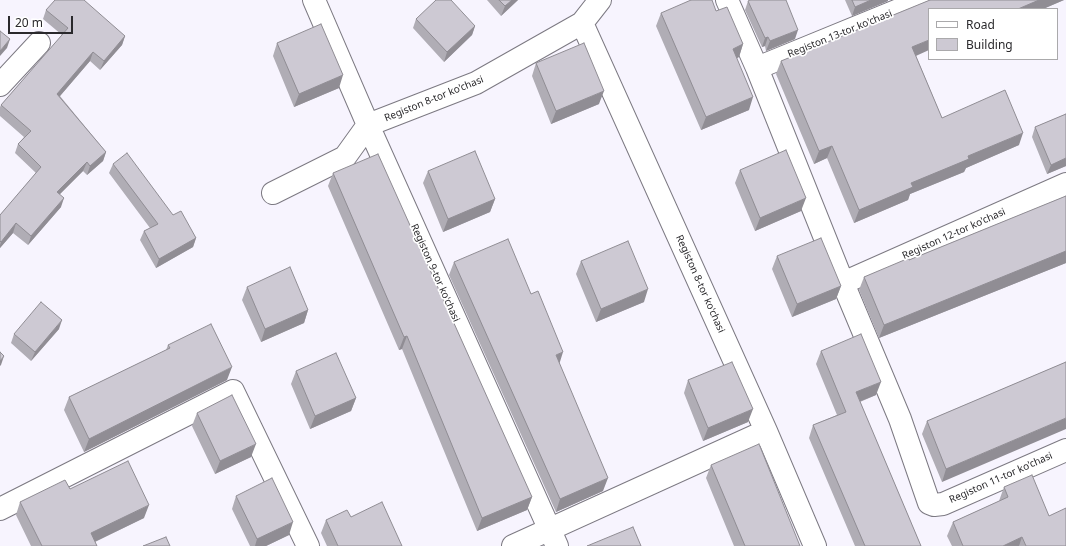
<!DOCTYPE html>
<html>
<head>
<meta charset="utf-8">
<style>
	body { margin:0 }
	#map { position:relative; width:1066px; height:546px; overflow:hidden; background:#f7f4fe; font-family:"Noto Sans",sans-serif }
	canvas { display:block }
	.legend { position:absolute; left:928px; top:8px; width:130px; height:52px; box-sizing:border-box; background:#fff; border:1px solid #aaa9ab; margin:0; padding:5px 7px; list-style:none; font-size:12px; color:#2a292c }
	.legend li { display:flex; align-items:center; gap:8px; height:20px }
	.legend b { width:20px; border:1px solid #aaa9ab }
	.scale { position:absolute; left:8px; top:16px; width:65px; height:18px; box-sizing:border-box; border:2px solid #2a292c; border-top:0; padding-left:5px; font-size:12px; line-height:14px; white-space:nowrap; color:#2a292c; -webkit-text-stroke:3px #fff; paint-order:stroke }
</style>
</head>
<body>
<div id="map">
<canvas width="1066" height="546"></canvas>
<ul class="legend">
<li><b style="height:5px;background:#fff"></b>Road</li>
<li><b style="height:11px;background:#cdc9d3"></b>Building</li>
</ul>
<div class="scale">20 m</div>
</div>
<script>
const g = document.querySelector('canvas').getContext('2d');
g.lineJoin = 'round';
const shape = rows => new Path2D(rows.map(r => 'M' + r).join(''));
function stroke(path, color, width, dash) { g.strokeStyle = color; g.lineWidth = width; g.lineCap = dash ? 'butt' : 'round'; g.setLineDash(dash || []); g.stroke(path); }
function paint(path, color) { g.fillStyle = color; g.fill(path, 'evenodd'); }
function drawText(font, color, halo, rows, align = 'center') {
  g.font = font + ' "Noto Sans",sans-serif'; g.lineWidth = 3.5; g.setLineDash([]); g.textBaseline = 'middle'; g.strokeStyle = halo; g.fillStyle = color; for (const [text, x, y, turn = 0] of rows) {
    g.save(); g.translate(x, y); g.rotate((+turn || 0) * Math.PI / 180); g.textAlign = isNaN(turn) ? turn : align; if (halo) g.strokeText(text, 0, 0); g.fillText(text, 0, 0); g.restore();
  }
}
const minor = shape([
	[314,0,368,125,557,546],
	[727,0,757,68,843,283,900,419,929,503,934,505,943,504,1066,450],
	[582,23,766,431,815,546],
	[757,68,923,0],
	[0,85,39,43],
	[368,125,476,83,582,23,600,0],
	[273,193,345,157,368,125],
	[843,283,1066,184],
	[0,509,233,391,308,546],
	[513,546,766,431]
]);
stroke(minor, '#7c7982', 24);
stroke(minor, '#fff', 22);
paint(shape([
	[487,0,518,0,501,16],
	[845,0,888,0,888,1,852,16],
	[930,0,1064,0,1043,9,929,9,916,56,942,118,1019,145,966,168,964,172,910,194,908,200,854,223,827,158,814,164,776,74,781,61],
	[748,1,795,39,766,51,765,46,762,47,745,10],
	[46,10,125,36,122,45,100,70,90,61,60,96,106,152,103,161,87,175,83,171,60,194,61,207,28,245,13,233,0,248,0,215,36,173,15,153,18,144,24,137,0,116,0,107,1,105,62,35,43,19],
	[716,11,743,44,739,57,737,58,749,110,701,130,656,26,661,13],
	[416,19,475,26,472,35,444,62,413,28],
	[277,43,339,88,294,107,273,56],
	[536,63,599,104,551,124,532,76],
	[1066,114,1066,166,1047,174,1032,137,1035,127],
	[113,164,173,215,196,238,193,247,156,268,140,240,144,231,150,228,109,173],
	[740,170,801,211,755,231,735,183],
	[428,171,495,199,490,212,443,232,423,183],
	[333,173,532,497,527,510,477,531,402,349,399,350,328,186],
	[1066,196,1066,263,879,338,859,290,864,277,909,260],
	[777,256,841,286,836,299,792,317,772,269],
	[581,261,644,302,596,322,576,274],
	[454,262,559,363,603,491,556,512,449,275],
	[247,287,308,310,304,323,261,342,242,300],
	[59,329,31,361,11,343,14,334],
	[168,345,227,380,84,452,64,410,69,397,166,350],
	[821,351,876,395,860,402,921,546,855,546,809,438,813,425,837,415,816,364],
	[1066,362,942,482,922,434,927,421],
	[296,371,356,398,351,411,310,429,291,384],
	[688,380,748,422,703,441,684,393],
	[197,413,251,457,215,474,192,426],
	[711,465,800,546,734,546,706,478],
	[1004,487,1049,516,1066,546,952,546,947,536,953,522,999,501],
	[70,489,144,518,95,542,97,546,31,546,16,515,20,502],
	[236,496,289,535,266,546,250,546,232,509],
	[351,517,402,546,327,546,321,533,326,520]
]), '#b0adb5');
paint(shape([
	[512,0,518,0,501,16,505,6],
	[871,0,888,0,888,1,852,16,855,7],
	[1039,0,1064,0,1043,9,1018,9],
	[475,26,472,35,444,62,447,52],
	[798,30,795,39,766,51,770,41],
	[125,36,122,45,100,70,104,61],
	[768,37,765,46,762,47,765,38],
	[10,39,7,48,0,56,0,51],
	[929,40,929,50,907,60,912,47],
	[743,44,739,57,729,62,733,49],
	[93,52,90,61,54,103,57,94],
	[343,75,339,88,294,107,299,94],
	[604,91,599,104,551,124,556,111],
	[753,97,749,110,701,130,706,117],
	[1023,133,1019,145,966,168,964,172,910,194,908,200,854,223,859,210,911,183,968,156],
	[832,146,827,158,814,164,819,151],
	[106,152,103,161,87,175,90,166],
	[1066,158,1066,166,1047,174,1051,165],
	[87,162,83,171,53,201,57,192],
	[64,198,61,207,28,245,31,236],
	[806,198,801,211,755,231,760,218],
	[495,199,490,212,443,232,448,219],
	[16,223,13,233,0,248,0,245,1,242],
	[196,238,193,247,156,268,159,259],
	[1066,251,1066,263,879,338,884,325],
	[841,286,836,299,792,317,797,304],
	[648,289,644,302,596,322,601,309],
	[308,310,304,323,261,342,265,329],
	[62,320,59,329,31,361,35,352],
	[407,336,402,349,399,350,404,337],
	[563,352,559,365,556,355],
	[4,356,1,365,0,366,0,361],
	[232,367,227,380,84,452,89,439],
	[881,382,876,395,851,405,856,392],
	[356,398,351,411,310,429,315,416],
	[753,409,748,422,703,441,708,428],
	[1066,418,1066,429,942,482,946,469],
	[256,444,251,457,215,474,220,461],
	[608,478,603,491,556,512,560,499],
	[532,497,527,510,477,531,482,518],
	[149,505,144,518,86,546,91,533],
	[293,522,289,535,266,546,255,546,257,539],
	[1022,537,1019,546,1003,546]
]), '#908d94');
const building = shape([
	[55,0,84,0,125,36,104,61,93,52,57,94,106,152,90,166,87,162,57,192,64,198,31,236,16,223,1,242,0,241,0,215,41,167,18,144,31,131,1,105,68,28,46,10,55,0],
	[436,0,451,0,475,26,447,52,416,19,436,0],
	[499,0,512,0,505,6,499,0],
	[691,0,712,0,716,11,727,7,743,44,733,49,753,97,706,117,661,13,691,0],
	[750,0,786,0,798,30,770,41,768,37,765,38,748,1,750,0],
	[852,0,871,0,855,7,852,0],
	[930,0,1039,0,1018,9,929,9,929,40,912,47,942,118,1005,90,1023,133,968,156,969,159,911,183,913,187,859,210,832,146,819,151,781,61,930,0],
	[321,24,343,75,299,94,277,43,321,24],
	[0,31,10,39,0,51,0,31],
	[584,43,604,91,556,111,536,63,584,43],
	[1066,114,1066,158,1051,165,1035,127,1066,114],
	[786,150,806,198,760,218,740,170,786,150],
	[475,151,495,199,448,219,428,171,475,151],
	[127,153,173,215,181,211,196,238,159,259,144,231,158,224,113,164,127,153],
	[378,154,532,497,482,518,407,336,404,337,333,173,378,154],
	[1066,196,1066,251,884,325,864,277,909,258,909,260,1066,196],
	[821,238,841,286,797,304,777,256,821,238],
	[508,239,531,294,538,291,563,352,556,355,608,478,560,499,454,262,508,239],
	[628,241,648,289,601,309,581,261,628,241],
	[290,267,308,310,265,329,247,287,290,267],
	[41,302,62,320,35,352,14,334,41,302],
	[211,324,232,367,89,439,69,397,170,348,168,345,211,324],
	[861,334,881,382,856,392,921,546,865,546,813,425,846,412,821,351,861,334],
	[0,352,4,356,0,361,0,352],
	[336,353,356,398,315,416,296,371,336,353],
	[732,362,753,409,708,428,688,380,732,362],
	[1066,362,1066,418,946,469,927,421,1066,362],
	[232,395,256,444,220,461,197,413,232,395],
	[759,444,800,546,745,546,711,465,759,444],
	[128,461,149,505,91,533,97,546,42,546,20,502,65,480,70,489,128,461],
	[1032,475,1049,516,1066,508,1066,546,1026,546,1022,537,1003,546,963,546,953,522,1008,497,1004,487,1032,475],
	[272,478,293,522,257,539,236,496,272,478],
	[382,502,402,546,338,546,326,520,347,510,351,517,382,502],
	[633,527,641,546,587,546,633,527],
	[166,537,170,546,143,546,166,537]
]);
paint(building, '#cdc9d3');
stroke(building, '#908d94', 1);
drawText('10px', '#2a292c', '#fff', [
	["Registon 13-tor ko'chasi",840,34,-22],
	["Registon 8-tor ko'chasi",434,99,-22],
	["Registon 12-tor ko'chasi",954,234,-24],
	["Registon 9-tor ko'chasi",435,273,66],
	["Registon 8-tor ko'chasi",700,284,66],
	["Registon 11-tor ko'chasi",1001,478,-24]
]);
</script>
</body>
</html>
